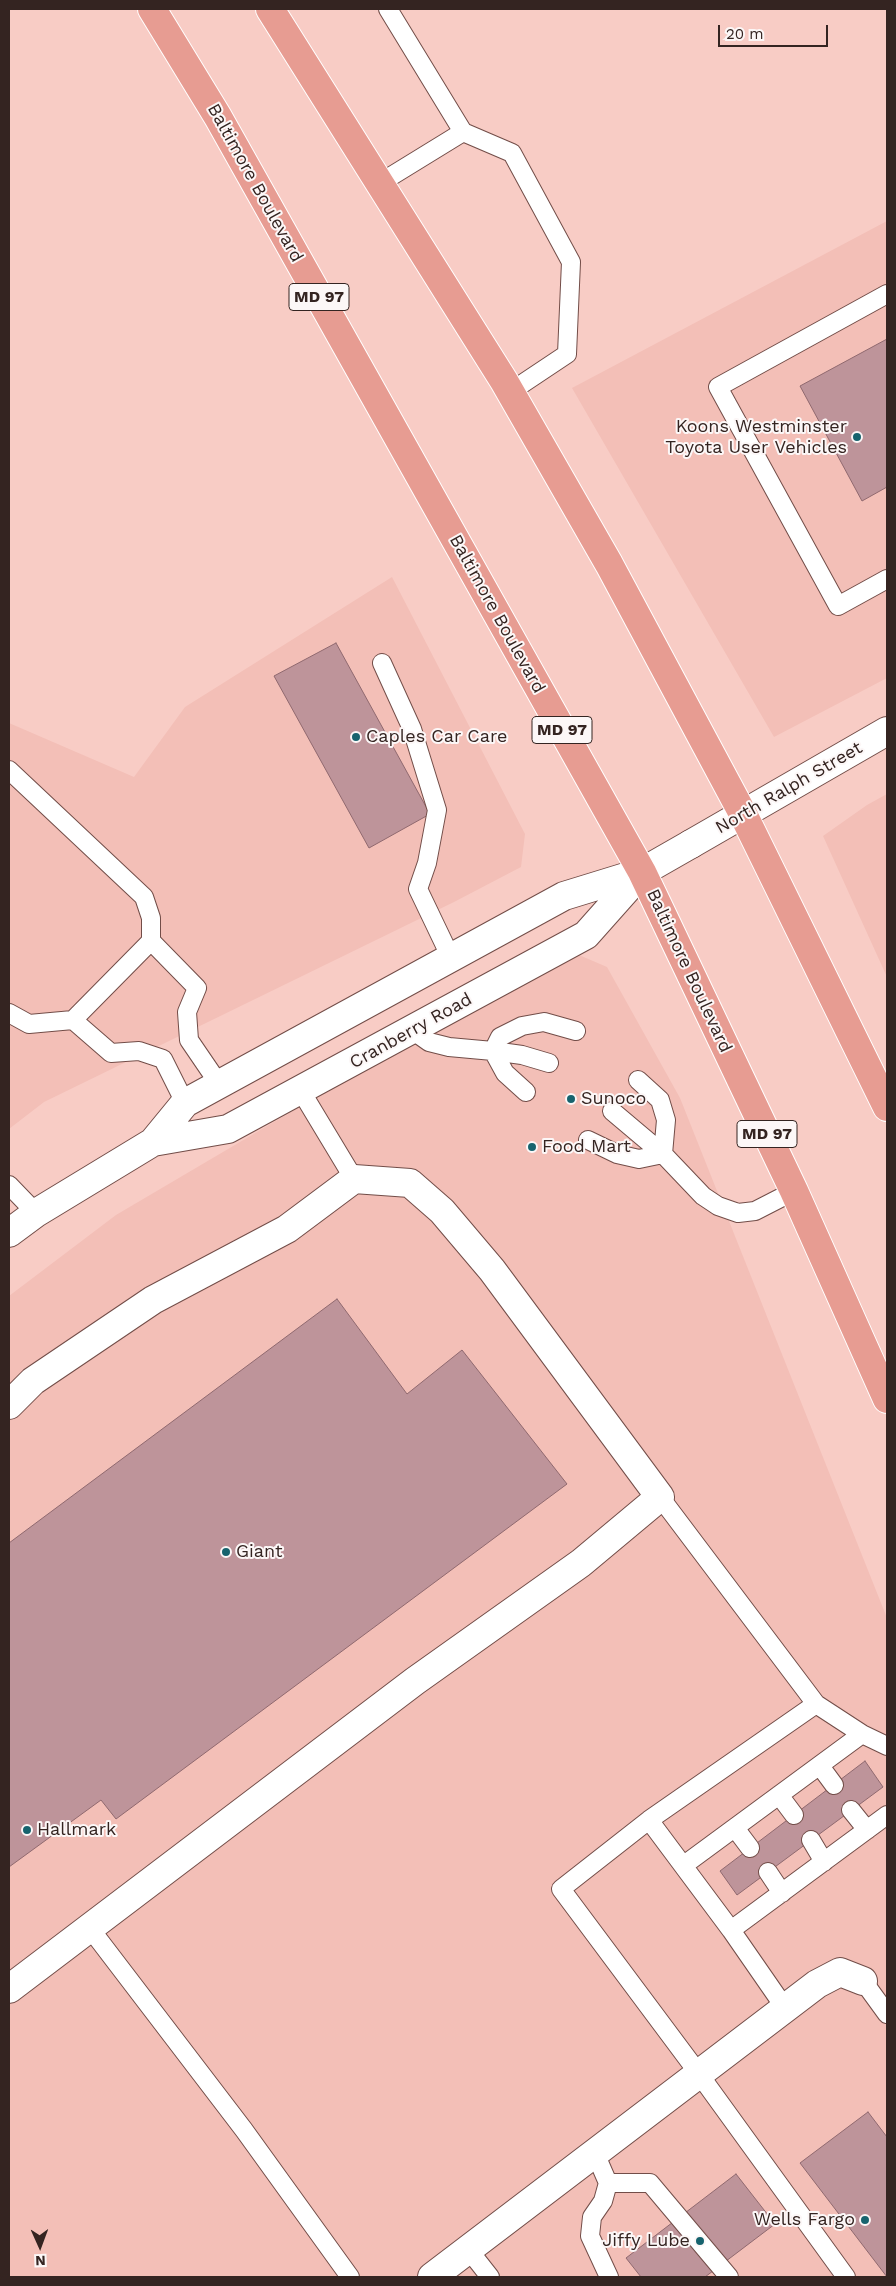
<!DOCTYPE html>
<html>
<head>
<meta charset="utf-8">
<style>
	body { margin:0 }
	#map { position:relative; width:896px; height:2286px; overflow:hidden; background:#f8ccc5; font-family:"Work Sans",sans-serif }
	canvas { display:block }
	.frame { position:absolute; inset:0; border:10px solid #342421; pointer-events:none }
	.north { position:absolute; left:15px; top:2221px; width:50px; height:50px; -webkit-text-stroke:4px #fcf7f7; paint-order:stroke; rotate:178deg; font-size:14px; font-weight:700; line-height:20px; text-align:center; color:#342421 }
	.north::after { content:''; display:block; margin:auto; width:18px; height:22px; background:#342421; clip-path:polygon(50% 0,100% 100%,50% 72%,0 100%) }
	.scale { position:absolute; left:718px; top:25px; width:110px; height:22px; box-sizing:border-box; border:2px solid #342421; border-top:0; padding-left:6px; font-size:15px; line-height:18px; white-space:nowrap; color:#342421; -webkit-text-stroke:4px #fcf7f7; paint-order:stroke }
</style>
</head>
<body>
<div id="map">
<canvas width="896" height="2286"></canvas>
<div class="frame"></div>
<div class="north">N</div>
<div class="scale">20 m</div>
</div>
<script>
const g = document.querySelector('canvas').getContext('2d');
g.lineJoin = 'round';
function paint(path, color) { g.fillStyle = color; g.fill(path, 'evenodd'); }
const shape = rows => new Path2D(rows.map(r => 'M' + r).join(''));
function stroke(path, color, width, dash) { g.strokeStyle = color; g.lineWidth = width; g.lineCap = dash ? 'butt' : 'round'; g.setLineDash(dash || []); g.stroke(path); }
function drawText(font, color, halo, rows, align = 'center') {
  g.font = font + ' "Work Sans",sans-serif'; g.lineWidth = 4; g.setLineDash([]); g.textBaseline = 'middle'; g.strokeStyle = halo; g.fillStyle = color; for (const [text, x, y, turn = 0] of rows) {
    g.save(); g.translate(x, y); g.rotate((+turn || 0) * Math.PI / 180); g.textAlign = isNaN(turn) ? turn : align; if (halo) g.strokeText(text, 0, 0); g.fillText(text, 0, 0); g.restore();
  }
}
paint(shape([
	[887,221,887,678,774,737,572,388],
	[392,577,525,834,521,867,454,902,44,1102,9,1129,9,723,134,777,185,707],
	[887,794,887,977,823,836,867,805],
	[579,955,607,967,680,1098,887,1618,887,2277,9,2277,9,1296,116,1215,515,980]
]), '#f3bfb7');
const building = shape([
	[887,339,887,487,862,501,800,386,887,339],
	[336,643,430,814,369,848,274,676,336,643],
	[337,1299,407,1394,462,1350,567,1484,116,1819,101,1800,9,1867,9,1543,337,1299],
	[865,1761,883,1787,737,1895,720,1871,865,1761],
	[868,2112,887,2137,887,2277,800,2163,868,2112],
	[736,2174,775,2224,705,2277,641,2277,626,2258,736,2174]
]);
paint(building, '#be949a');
stroke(building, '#90696f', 1);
const service = shape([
	[388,9,463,132],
	[380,183,463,132,512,153,571,262,567,354,510,392],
	[887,294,718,387,838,606,887,579],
	[382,663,412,729,437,810,427,863,418,889,451,958],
	[9,770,144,897,151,918,151,941],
	[9,1013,29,1024,73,1020],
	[412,1030,429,1042,449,1047,493,1051,505,1073,526,1092],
	[549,1063,522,1055,493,1051,500,1037,522,1026,544,1022,576,1031],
	[638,1080,660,1100,666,1120,663,1154],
	[301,1091,354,1179],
	[185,1103,163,1059,139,1051,111,1053,73,1020,151,941,197,988,187,1012,189,1040,219,1084],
	[612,1111,663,1154],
	[588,1140,617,1154,639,1159,663,1154,703,1196,718,1206,738,1213,755,1211,794,1191],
	[9,1185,36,1213],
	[660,1497,816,1704,862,1734,887,1746],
	[816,1704,649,1820,561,1889,699,2074,846,2277],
	[820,1766,834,1785],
	[779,1795,794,1815],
	[851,1810,867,1830],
	[649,1820,731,1930,785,2008],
	[735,1828,750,1848],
	[811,1840,824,1862],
	[684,1865,862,1734],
	[768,1872,782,1893],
	[89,1927,244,2130,350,2277],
	[731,1930,887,1815],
	[863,1981,887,2014],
	[595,2153,608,2183,603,2201,592,2217,590,2236,609,2277],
	[608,2183,650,2183,729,2277],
	[468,2249,490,2277]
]);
const minor = shape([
	[691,844,887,731],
	[9,1405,33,1381,153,1300,287,1229,354,1179,410,1183,442,1211,492,1270,660,1497,581,1563,415,1681,9,1989],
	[432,2277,817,1984,840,1972,863,1981]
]);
const tertiary = shape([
	[153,1142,228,1129,586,935,642,872],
	[9,1233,36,1213,153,1142,185,1103,564,896,642,872,691,844]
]);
const trunk = shape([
	[152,9,218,117,642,872,794,1191,887,1399],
	[270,9,504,381,609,564,743,814,887,1107]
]);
stroke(service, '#724d48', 20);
stroke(minor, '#724d48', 30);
stroke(tertiary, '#724d48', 30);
stroke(trunk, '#fff', 30);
stroke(service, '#fff', 18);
stroke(minor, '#fff', 28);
stroke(tertiary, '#fff', 28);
stroke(trunk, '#e79c92', 28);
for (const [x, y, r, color] of [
	[857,437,5,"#17636e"],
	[356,737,5,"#17636e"],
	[571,1099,5,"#17636e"],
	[532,1147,5,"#17636e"],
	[226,1552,5,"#17636e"],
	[27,1830,5,"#17636e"],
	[865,2220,5,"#17636e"],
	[700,2241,5,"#17636e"]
]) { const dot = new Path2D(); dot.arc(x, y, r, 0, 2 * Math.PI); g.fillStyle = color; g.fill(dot); stroke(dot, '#fcf7f7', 2); }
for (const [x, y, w] of [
	[319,297,60],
	[562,730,60],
	[767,1134,60]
]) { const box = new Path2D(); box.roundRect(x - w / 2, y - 13.5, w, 27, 4); g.fillStyle = '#fcf7f7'; g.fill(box); stroke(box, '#342421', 1); }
drawText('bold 16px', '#342421', null, [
	["MD 97",319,297],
	["MD 97",562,730],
	["MD 97",767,1134]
]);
drawText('18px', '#342421', '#fcf7f7', [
	["Baltimore Boulevard",255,183,61],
	["Baltimore Boulevard",497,614,61],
	["North Ralph Street",789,788,-30],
	["Baltimore Boulevard",689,971,65],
	["Cranberry Road",411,1031,-29]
]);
drawText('18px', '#342421', '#fcf7f7', [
	["Koons Westminster",847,427,"right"],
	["Toyota User Vehicles",847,448,"right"],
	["Caples Car Care",366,737],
	["Sunoco",581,1099],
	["Food Mart",542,1147],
	["Giant",236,1552],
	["Hallmark",37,1830],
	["Wells Fargo",855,2220,"right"],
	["Jiffy Lube",690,2241,"right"]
], 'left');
</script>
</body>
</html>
